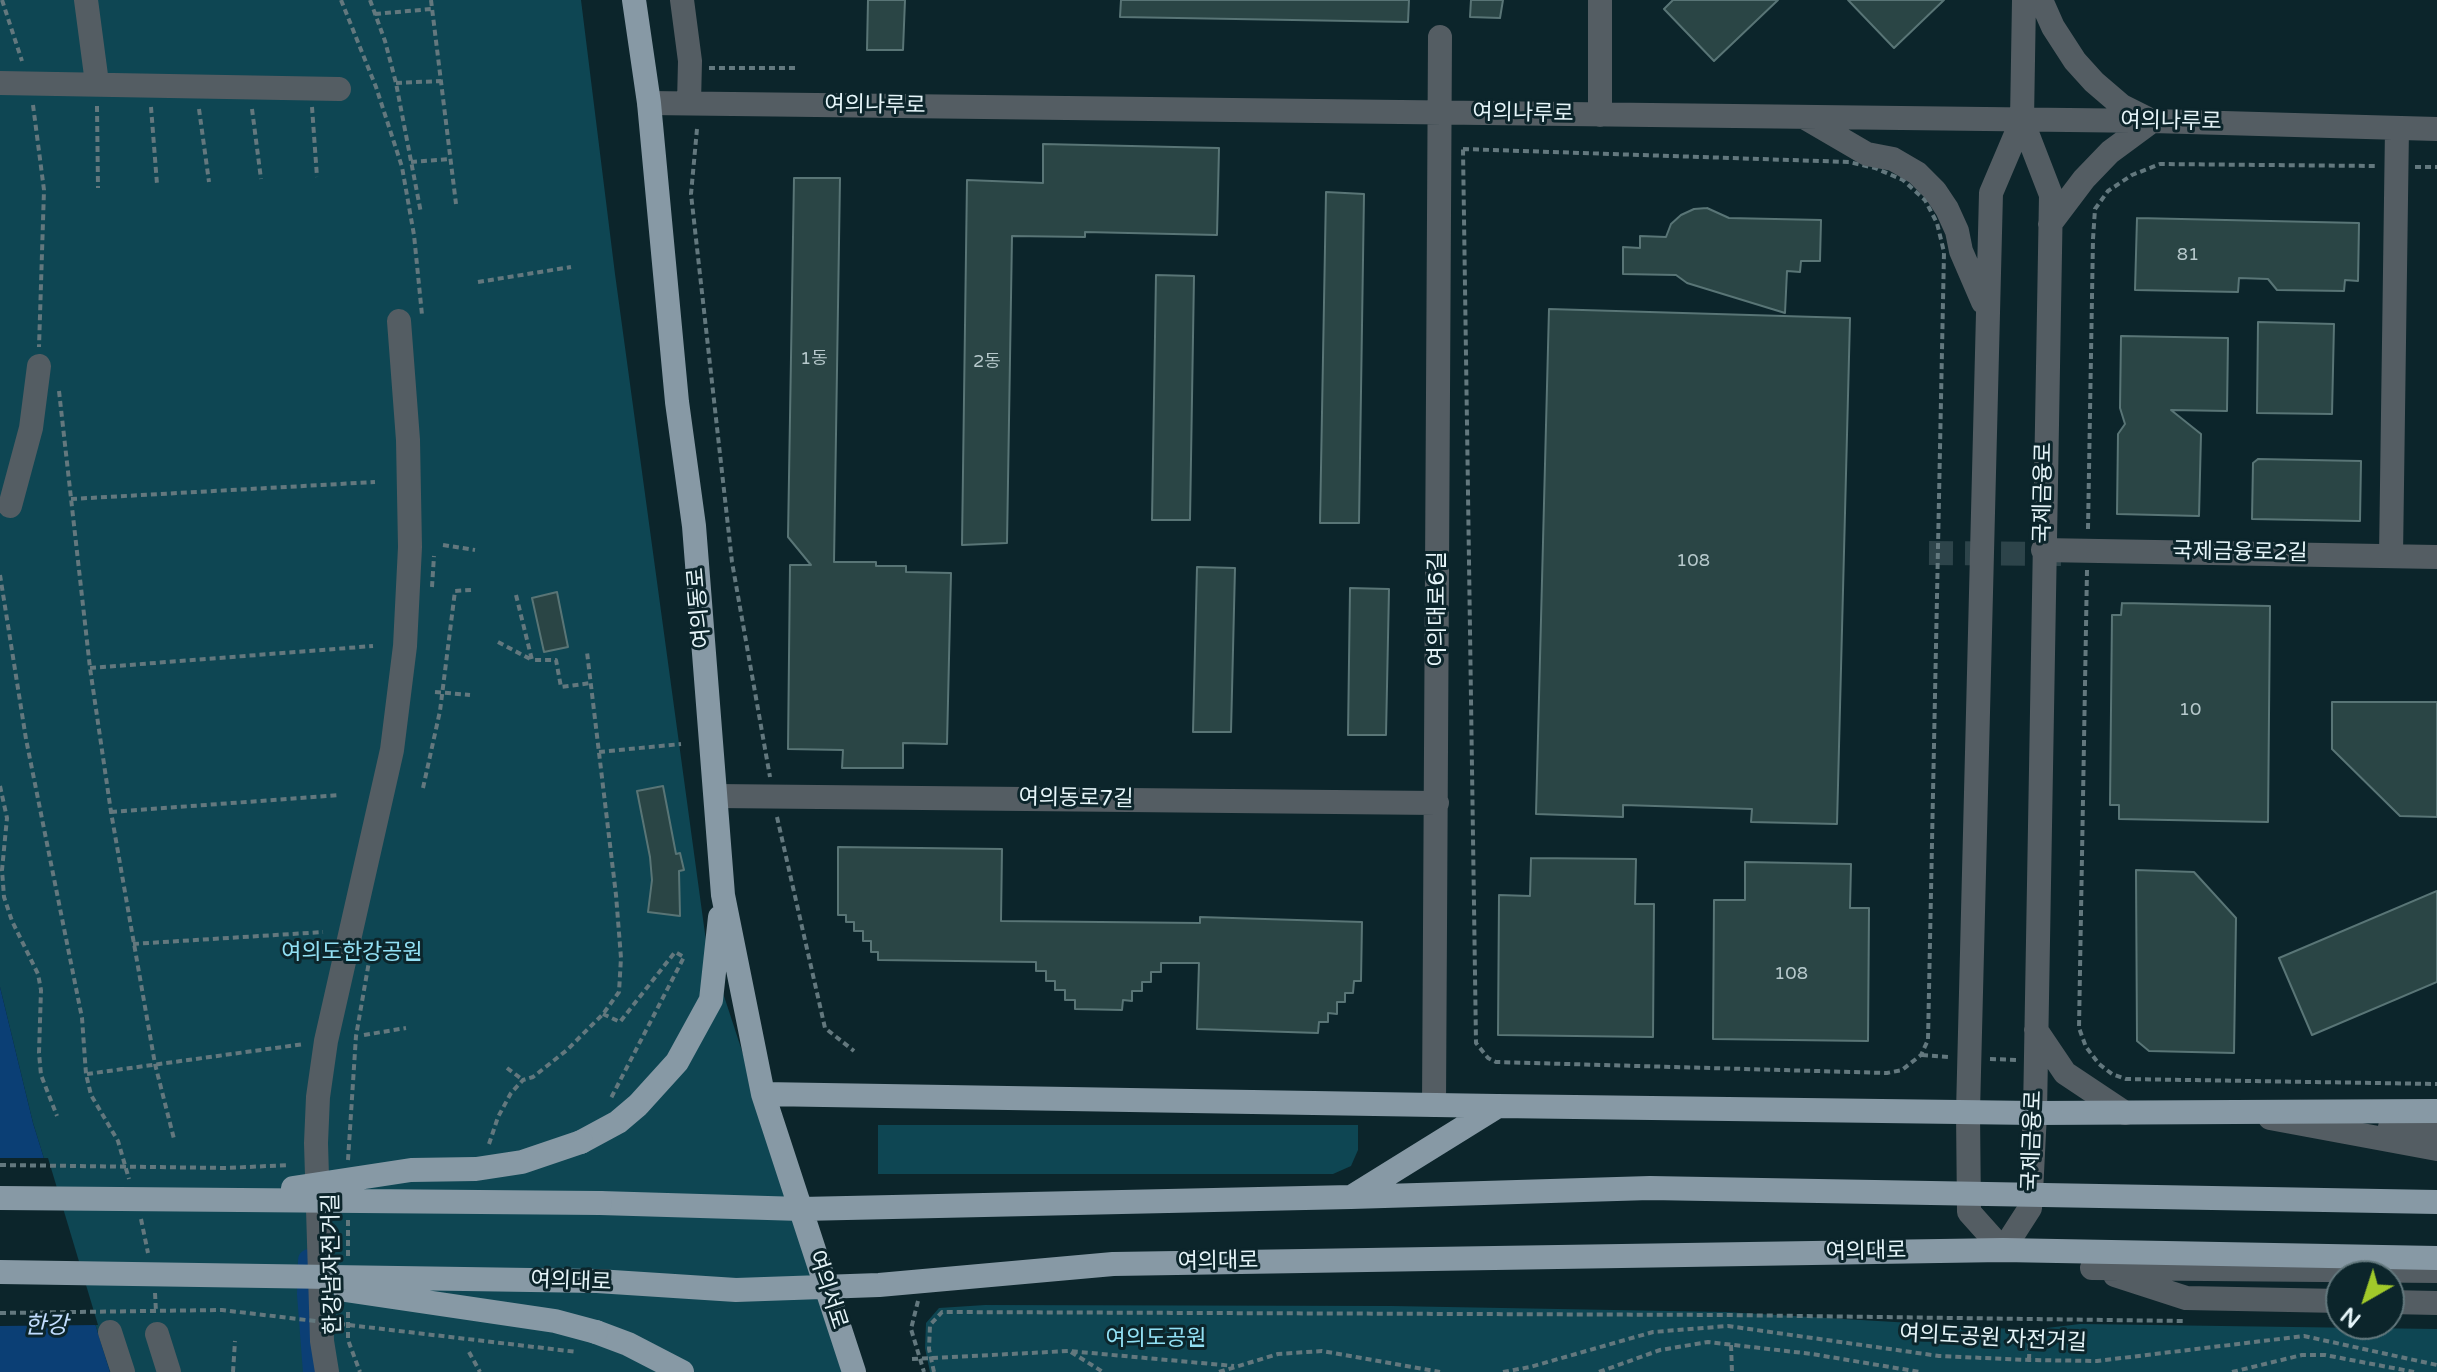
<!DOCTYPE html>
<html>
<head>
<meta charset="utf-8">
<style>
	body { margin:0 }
	#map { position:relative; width:2437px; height:1372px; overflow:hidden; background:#0c252b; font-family:"Varela Round",sans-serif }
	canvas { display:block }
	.north { position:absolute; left:2325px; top:1260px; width:80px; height:80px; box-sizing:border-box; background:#0c252b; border:2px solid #63787d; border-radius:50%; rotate:219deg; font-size:22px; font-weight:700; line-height:32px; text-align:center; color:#e6f5f9 }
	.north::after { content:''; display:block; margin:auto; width:28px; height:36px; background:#a1c92a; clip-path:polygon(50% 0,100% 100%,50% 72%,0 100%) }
</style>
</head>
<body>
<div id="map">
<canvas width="2437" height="1372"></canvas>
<div class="north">N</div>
</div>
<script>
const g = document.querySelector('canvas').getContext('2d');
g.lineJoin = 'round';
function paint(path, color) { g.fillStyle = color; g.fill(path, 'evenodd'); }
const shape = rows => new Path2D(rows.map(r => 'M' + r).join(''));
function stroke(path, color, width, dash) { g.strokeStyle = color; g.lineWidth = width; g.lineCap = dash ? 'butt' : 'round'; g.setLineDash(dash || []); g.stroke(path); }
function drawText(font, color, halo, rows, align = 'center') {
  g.font = font + ' "Varela Round","Noto Sans KR",sans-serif'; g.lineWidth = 6; g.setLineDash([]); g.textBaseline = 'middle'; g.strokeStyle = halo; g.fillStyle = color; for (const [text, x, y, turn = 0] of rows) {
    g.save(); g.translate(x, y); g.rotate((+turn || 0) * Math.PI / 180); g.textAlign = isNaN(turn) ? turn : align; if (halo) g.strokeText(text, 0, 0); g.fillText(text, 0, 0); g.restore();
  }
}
paint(shape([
	[0,0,581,0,615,274,706,941,847,1372,110,1372,33,1123,0,987],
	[878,1125,1358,1125,1358,1150,1351,1166,1333,1174,878,1174],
	[985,1305,1392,1306,1726,1312,2030,1330,2080,1324,2437,1329,2437,1372,930,1372,925,1348,926,1323,939,1308]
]), '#0e4653');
paint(shape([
	[0,987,33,1123,110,1372,0,1372]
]), '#0b3f75');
paint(shape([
	[0,1158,48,1158,98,1325,0,1326]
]), '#0c252b');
stroke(shape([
	[309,1260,308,1294,314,1372]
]), '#0b3f75', 22);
const building = shape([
	[868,0,905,0,903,50,867,50,868,0],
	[1121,0,1409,0,1408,22,1120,17,1121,0],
	[1471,0,1503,0,1500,18,1470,17,1471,0],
	[1673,0,1778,0,1714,61,1664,9,1673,0],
	[1848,0,1944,0,1894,48,1848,0],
	[1043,144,1219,148,1217,235,1085,232,1085,237,1012,236,1007,543,962,545,967,180,1043,183,1043,144],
	[794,178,840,178,834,562,876,562,876,566,906,566,906,572,951,573,947,744,903,743,903,768,842,768,843,750,788,749,790,565,811,565,788,537,794,178],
	[1326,192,1364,194,1359,523,1320,523,1326,192],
	[1707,208,1729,218,1821,220,1820,261,1801,261,1800,272,1787,271,1785,313,1687,283,1676,275,1623,274,1623,247,1640,248,1640,236,1666,237,1671,224,1681,215,1694,209,1707,208],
	[2137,218,2359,223,2358,281,2345,280,2344,291,2277,290,2268,279,2239,278,2238,292,2135,290,2137,218],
	[1156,275,1194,276,1190,520,1152,520,1156,275],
	[1549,309,1850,318,1837,824,1751,822,1752,809,1623,805,1623,817,1536,814,1549,309],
	[2258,322,2334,324,2332,414,2257,413,2258,322],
	[2121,336,2228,338,2227,411,2171,410,2201,434,2199,516,2117,514,2118,434,2125,424,2120,408,2121,336],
	[2258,459,2361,461,2360,521,2252,519,2253,463,2258,459],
	[1197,567,1235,568,1231,732,1193,732,1197,567],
	[1350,588,1389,589,1386,735,1348,735,1350,588],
	[557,592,568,647,544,652,532,598,557,592],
	[2122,603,2270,606,2268,822,2119,819,2119,805,2110,805,2112,615,2121,615,2122,603],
	[2332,702,2437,702,2437,817,2400,816,2332,749,2332,702],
	[663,786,676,854,680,853,684,870,679,871,680,916,648,912,652,880,650,857,637,791,663,786],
	[838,847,1002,849,1001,921,1200,923,1200,917,1362,922,1361,981,1354,981,1353,993,1345,993,1345,1002,1337,1002,1337,1014,1328,1013,1328,1022,1319,1022,1318,1033,1197,1029,1199,963,1161,963,1161,972,1151,972,1151,982,1142,982,1142,991,1132,991,1132,1001,1123,1000,1122,1010,1075,1009,1075,1000,1065,1000,1065,990,1055,990,1055,981,1046,981,1046,971,1036,971,1036,962,878,960,878,952,871,952,871,941,863,941,863,931,854,931,854,922,846,922,846,915,838,915,838,847],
	[1531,858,1636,859,1635,904,1654,904,1653,1037,1498,1035,1499,895,1530,896,1531,858],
	[1745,862,1851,864,1850,908,1869,908,1868,1041,1713,1039,1714,900,1745,900,1745,862],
	[2136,870,2194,872,2236,918,2234,1053,2149,1051,2137,1041,2136,870],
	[2437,891,2437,982,2312,1035,2279,958,2437,891]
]);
paint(building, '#2a4545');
stroke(building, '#597576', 2);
stroke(shape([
	[1929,553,2063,554]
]), '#2d444a', 24, [24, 12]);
stroke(shape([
	[2,0,22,61],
	[341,0,376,87,402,167,414,235,422,315],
	[370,0,385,41,396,83,421,213],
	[431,0,456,204],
	[375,14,431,9],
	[709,68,799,68],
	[396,83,441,81],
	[33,105,44,190,39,347],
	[97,106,98,188],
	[151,107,157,184],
	[312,107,317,177],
	[199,109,209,182],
	[252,109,261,179],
	[697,129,691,194,732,562,770,777],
	[1463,149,1849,162,1875,168,1903,180,1925,200,1937,223,1944,252,1928,1040,1921,1055,1902,1070,1887,1073,1496,1062,1488,1058,1476,1043,1463,149],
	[411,162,450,159],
	[2415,167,2437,167],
	[478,282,571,267],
	[59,391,90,668,111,812,155,1064,174,1139],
	[71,499,375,482],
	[2088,529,2093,239,2095,209,2108,191,2132,175,2160,164,2375,166],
	[443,545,475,550],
	[2087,570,2079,1028,2086,1047,2099,1064,2112,1074,2126,1079,2437,1084],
	[0,575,26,739,82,1018,86,1074,91,1095,118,1141,129,1179],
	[432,587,434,556],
	[516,595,532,660,556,660,561,687,591,683],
	[498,642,532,660],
	[90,668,373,646],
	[435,692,470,695],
	[599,752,681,744],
	[0,786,7,818,2,870,4,897,12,921,38,974,41,990,39,1053,41,1075,57,1116],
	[423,788,440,711,455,591,471,590],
	[111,812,340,795],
	[777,817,825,1028,854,1051],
	[133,944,323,932],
	[603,1014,620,1022,675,952,684,957,611,1098],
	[364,1035,406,1028],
	[1922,1055,1949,1057],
	[1990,1059,2017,1060],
	[507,1068,523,1080],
	[87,1074,304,1044],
	[489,1144,498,1117,511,1093,523,1080,533,1077,567,1050,603,1014,619,992,621,958,616,895,587,652],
	[348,1160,356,1036,371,950],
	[141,1219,148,1253],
	[348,1256,348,1220],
	[155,1293,156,1312],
	[918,1301,911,1329,924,1372],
	[348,1312,348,1340,360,1372],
	[1731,1345,1732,1372],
	[469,1352,480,1372],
	[1071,1352,1103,1372],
	[912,1359,1069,1351,1234,1366],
	[2029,1360,2030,1330],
	[233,1372,235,1341],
	[934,1372,929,1349,930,1325,942,1312,1727,1315,2183,1321],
	[1219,1372,1278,1354,1322,1351,1440,1372],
	[1503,1372,1530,1367,1653,1332,1728,1326,1939,1356,2029,1360,2097,1361,2304,1336,2437,1365],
	[1599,1372,1660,1350,1708,1342,1812,1354,1920,1372],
	[2232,1372,2302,1355,2325,1355,2414,1372]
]), '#63787e', 4, [6, 4]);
stroke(shape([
	[86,0,97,83],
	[682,0,690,61,689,103],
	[2041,0,2053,27,2075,61,2094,82,2122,106,2146,118],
	[0,83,339,89],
	[649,103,2152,121,2437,129],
	[1600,115,1600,0],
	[1807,119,1867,154,1893,159,1917,173,1935,191,1947,209,1957,231,1961,251,1983,302],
	[2022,120,2051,195,2035,1113,2031,1193,2030,1208,2003,1250,1969,1212,1968,1112,1991,193,2022,120,2024,0],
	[2050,224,2084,179,2110,152,2152,121],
	[10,506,31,428,39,366],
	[2043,550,2437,557],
	[2391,556,2397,128],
	[716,796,1437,803],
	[2036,1030,2065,1073,2125,1113],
	[1434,1105,1440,37],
	[2270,1118,2437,1149],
	[2390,1127,2437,1129],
	[2092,1268,2437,1271],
	[2115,1275,2186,1298,2341,1301],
	[2389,1302,2437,1303],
	[110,1332,123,1372],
	[157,1334,169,1372],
	[327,1372,322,1341,316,1143,318,1097,326,1041,392,750,405,646,410,547,408,440,399,321]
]), '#545d63', 24);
stroke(shape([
	[634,0,649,103,677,402,694,526,723,895,763,1094,854,1372],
	[763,1094,1497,1106],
	[581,1142,618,1122,638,1105,677,1062,711,1000,720,917],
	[1353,1196,1498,1106,2035,1113,2437,1111],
	[600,1203,801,1209,1351,1197,1650,1188,2437,1202],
	[597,1281,736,1290,879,1285,1113,1264,2003,1250,2437,1258],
	[596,1332,628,1344,682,1372]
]), '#8799a5', 24);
stroke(shape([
	[0,1165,227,1168,289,1165],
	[0,1313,222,1310,577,1352]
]), '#63787e', 4, [6, 4]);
stroke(shape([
	[293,1188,411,1170,476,1169,522,1162,581,1142],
	[0,1198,600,1203],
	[0,1272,597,1281],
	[345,1290,555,1321,596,1332]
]), '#8799a5', 24);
drawText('18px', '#b7c9cc', null, [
	["81",2188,255],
	["1동",814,359],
	["2동",987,362],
	["108",1693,561],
	["10",2190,710],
	["108",1791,974]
]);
drawText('22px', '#e6f5f9', '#0c252b', [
	["여의나루로",875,106,1],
	["여의나루로",1523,114,1],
	["여의나루로",2171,122,1],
	["국제금융로",2044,493,-89],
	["국제금융로2길",2240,553,1],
	["여의동로",700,608,-95],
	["여의대로6길",1438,609,-90],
	["여의동로7길",1076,799,1],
	["국제금융로",2033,1141,-88],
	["여의대로",1866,1252,-1],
	["여의대로",1218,1262,-1],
	["한강남자전거길",333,1264,-91],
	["여의대로",571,1282,2],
	["여의서로",827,1290,72],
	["여의도공원 자전거길",1993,1339,3]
]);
drawText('22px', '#92e0f4', '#0c252b', [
	["여의도한강공원",352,953],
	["여의도공원",1156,1339]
]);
drawText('italic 24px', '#c2ddfe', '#0c252b', [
	["한강",46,1327]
]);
</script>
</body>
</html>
